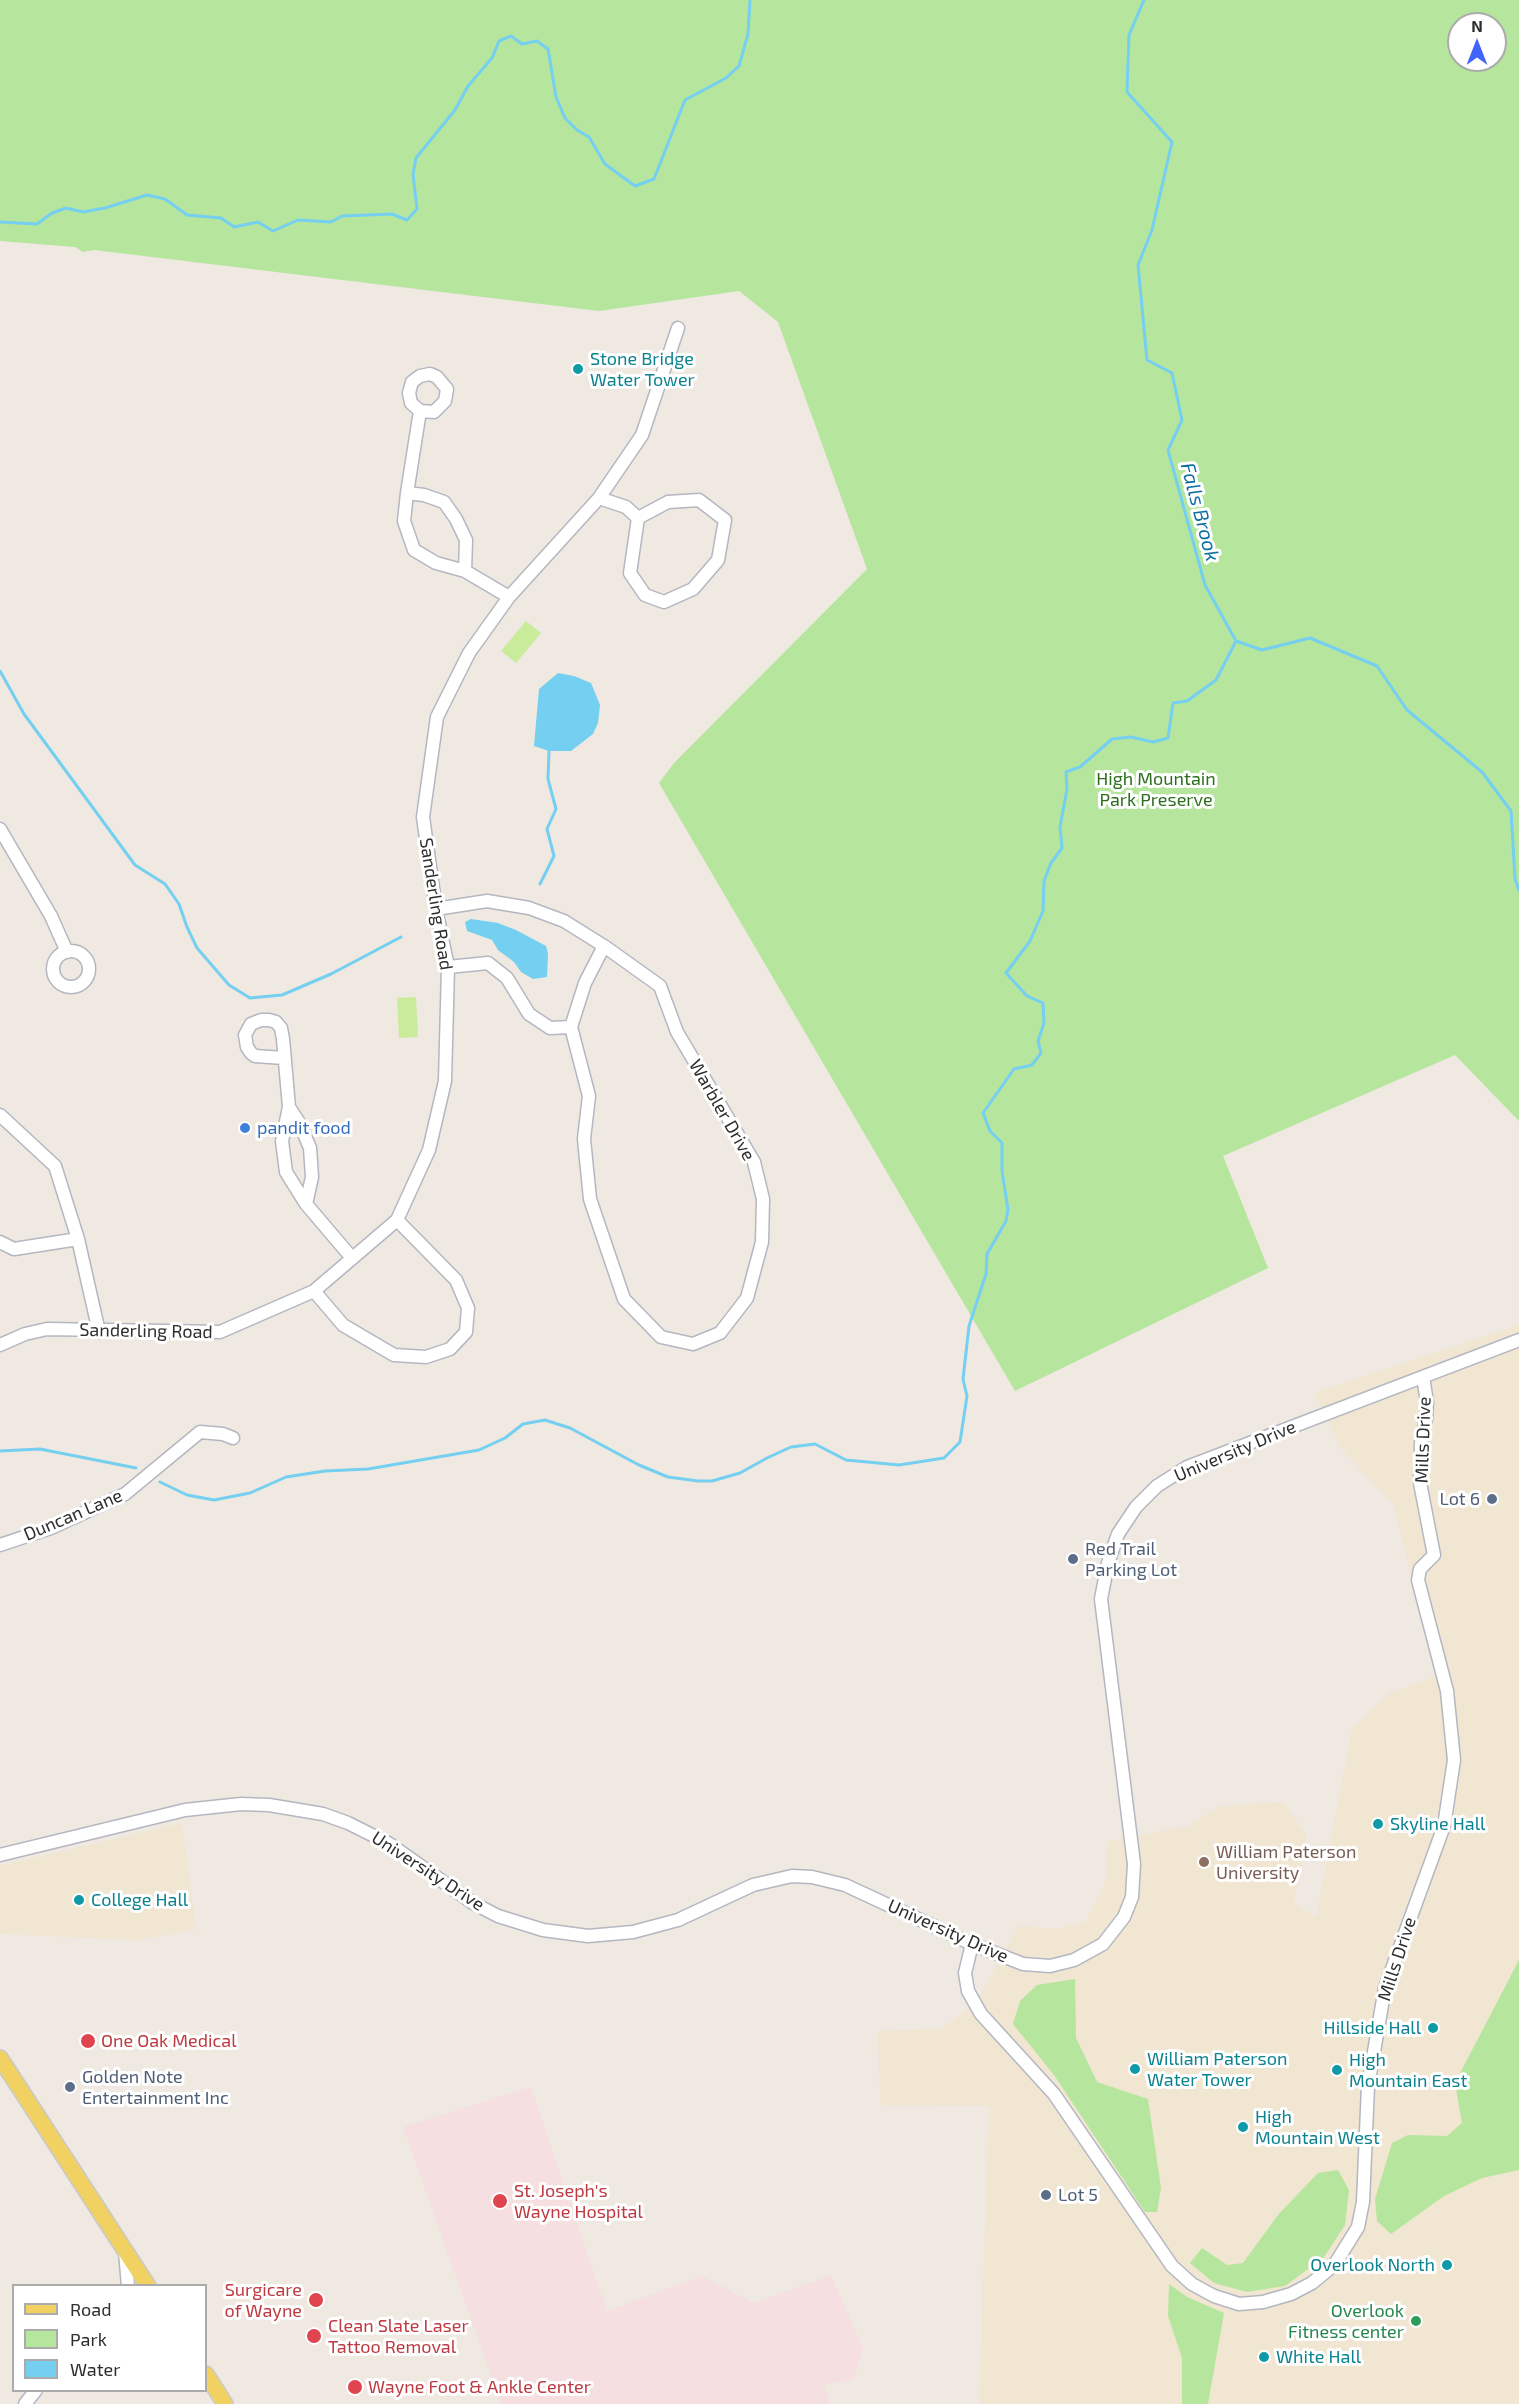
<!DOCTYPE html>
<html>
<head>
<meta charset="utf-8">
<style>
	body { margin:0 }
	#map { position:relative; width:1519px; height:2404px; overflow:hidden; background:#efe9e1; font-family:"Exo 2",sans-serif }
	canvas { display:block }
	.legend { position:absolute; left:12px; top:2284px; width:195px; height:108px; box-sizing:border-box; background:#fff; border:2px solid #ababab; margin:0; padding:8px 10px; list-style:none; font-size:18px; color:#2e2e2e }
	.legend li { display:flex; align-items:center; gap:12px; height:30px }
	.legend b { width:30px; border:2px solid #ababab }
	.north { position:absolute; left:1447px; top:12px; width:60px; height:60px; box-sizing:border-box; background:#fff; border:2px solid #ababab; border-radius:50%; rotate:0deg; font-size:16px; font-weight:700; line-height:24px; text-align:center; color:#2e2e2e }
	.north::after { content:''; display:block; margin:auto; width:21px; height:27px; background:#4264fb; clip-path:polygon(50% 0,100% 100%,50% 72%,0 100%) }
</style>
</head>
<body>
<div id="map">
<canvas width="1519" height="2404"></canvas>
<ul class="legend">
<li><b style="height:8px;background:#f2d163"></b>Road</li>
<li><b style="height:16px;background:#b6e59e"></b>Park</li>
<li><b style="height:16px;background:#75cff0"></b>Water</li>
</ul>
<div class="north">N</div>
</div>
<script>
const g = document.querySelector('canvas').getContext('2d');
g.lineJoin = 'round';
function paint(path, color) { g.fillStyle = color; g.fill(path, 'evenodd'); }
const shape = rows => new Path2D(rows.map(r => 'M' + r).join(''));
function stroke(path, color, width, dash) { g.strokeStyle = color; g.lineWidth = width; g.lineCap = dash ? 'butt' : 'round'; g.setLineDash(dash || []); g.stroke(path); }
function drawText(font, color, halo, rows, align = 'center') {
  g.font = font + ' "Exo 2",sans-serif'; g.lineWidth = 6; g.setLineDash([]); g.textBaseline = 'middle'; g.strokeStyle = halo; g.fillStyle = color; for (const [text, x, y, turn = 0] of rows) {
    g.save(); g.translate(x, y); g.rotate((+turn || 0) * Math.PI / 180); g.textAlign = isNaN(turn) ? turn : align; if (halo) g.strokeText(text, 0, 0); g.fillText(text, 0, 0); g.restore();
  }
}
paint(shape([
	[1519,1325,1519,2404,979,2404,989,2106,880,2105,878,2031,940,2029,975,2004,1019,1926,1056,1929,1086,1921,1105,1883,1107,1842,1188,1826,1221,1806,1283,1802,1307,1835,1294,1903,1316,1918,1352,1728,1390,1693,1437,1676,1393,1504,1342,1449,1314,1393],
	[182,1823,196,1929,140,1940,0,1934,0,1866]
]), '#f0e6d1');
paint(shape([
	[531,2087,607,2311,702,2276,754,2303,831,2275,863,2349,854,2379,824,2385,830,2404,501,2404,403,2127]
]), '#f5dfe0');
paint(shape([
	[0,0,1519,0,1519,1121,1455,1055,1223,1156,1268,1268,1015,1391,659,783,674,763,867,569,778,322,739,291,599,311,94,250,83,252,75,247,0,241],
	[1459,24,1495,24,1495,60,1459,60],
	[1519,1960,1519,2170,1482,2178,1444,2196,1391,2234,1377,2221,1375,2199,1392,2143,1408,2135,1447,2136,1462,2123,1455,2083],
	[1075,1979,1076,2038,1097,2082,1148,2099,1161,2188,1157,2212,1145,2212,1054,2075,1013,2024,1020,2001,1037,1985],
	[1338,2170,1349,2190,1345,2225,1324,2257,1285,2286,1247,2292,1214,2283,1190,2263,1202,2248,1227,2265,1243,2263,1278,2215,1318,2173],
	[1169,2284,1187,2297,1224,2313,1208,2404,1182,2404,1182,2358,1168,2316]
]), '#b6e59e');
paint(shape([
	[526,621,541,633,516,663,501,651],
	[416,997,418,1037,399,1038,397,998]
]), '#c9ec9a');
paint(shape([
	[558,673,574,676,591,683,600,705,598,723,593,734,571,751,549,751,534,746,539,689],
	[471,919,498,923,516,930,546,946,548,954,547,977,533,979,521,972,514,962,498,950,492,940,467,931,465,922]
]), '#75cff0');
stroke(shape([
	[1144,0,1129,35,1127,92,1172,142,1152,230,1138,265,1147,360,1172,373,1182,420,1168,450,1205,585,1236,641,1262,650,1310,638,1377,666,1407,710,1482,772,1511,811,1515,879,1519,890],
	[0,222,37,224,52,213,66,208,83,212,105,208,147,195,165,199,187,215,221,218,234,227,258,222,273,231,298,220,331,222,342,216,392,214,407,220,417,209,413,174,416,158,455,110,468,86,492,58,499,41,511,36,522,44,537,41,548,49,556,97,565,118,577,130,589,137,605,164,635,186,654,179,685,100,726,78,739,66,748,34,750,0],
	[0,671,24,714,135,865,165,884,179,904,187,927,197,948,229,985,250,998,282,995,331,974,401,937],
	[540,884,554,856,547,829,556,809,548,779,549,751],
	[0,1451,40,1449,136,1468],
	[160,1482,187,1495,214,1500,250,1493,286,1477,325,1471,368,1469,479,1450,505,1438,523,1424,545,1420,570,1428,639,1465,668,1477,698,1481,712,1481,740,1473,767,1458,791,1447,815,1444,846,1460,899,1465,944,1458,960,1442,967,1396,963,1379,969,1326,986,1274,987,1254,1006,1221,1008,1210,1002,1171,1002,1143,990,1131,983,1113,1014,1069,1032,1065,1041,1053,1038,1041,1044,1023,1043,1003,1027,996,1006,973,1030,941,1043,911,1044,881,1051,863,1062,848,1060,827,1067,789,1066,772,1080,767,1112,739,1131,737,1153,742,1168,738,1173,703,1187,701,1216,680,1236,641]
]), '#75cff0', 3);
const minor = shape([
	[420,411,411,403,409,393,412,382,420,376,430,374,437,377,447,389,445,401,434,412,420,411,407,493,404,521,414,550,436,563,465,571,509,597],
	[407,493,424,495,444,502,456,519,466,540,465,571],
	[599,498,626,507,638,518],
	[699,500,725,520,718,560,693,589,664,602,645,595,630,573,638,518,668,502,699,500],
	[0,829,51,916,67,952],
	[436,909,487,901,529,908,564,921,604,946,660,986,677,1032,754,1162,763,1199,762,1242,747,1298,720,1333,693,1344,661,1337,624,1299,590,1199,584,1139,589,1096,571,1027,585,983,604,946],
	'53 969a18 18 0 1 1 36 0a18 18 0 1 1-36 0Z',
	[448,967,488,963,507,978,529,1014,550,1028,571,1027],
	[284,1058,255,1056,251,1053,247,1047,245,1035,251,1024,261,1020,269,1020,276,1022,281,1028,283,1039,289,1107],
	[0,1115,55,1166,78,1239,99,1332],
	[306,1204,312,1177,310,1148,300,1124,289,1107,282,1141,286,1172,306,1204,352,1258],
	[0,1242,14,1249,78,1239],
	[314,1291,343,1325,394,1355,426,1357,450,1349,466,1332,468,1308,456,1280,397,1220],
	[0,1345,25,1334,47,1329,220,1332,314,1291,397,1220,429,1150,445,1081,448,967,436,909,423,817,437,717,469,653,509,597,599,498,642,435,678,328],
	[0,1545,51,1528,125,1494,200,1432,223,1434,233,1438],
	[0,1855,185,1810,241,1804,269,1805,323,1814,348,1823,388,1843,473,1903,498,1916,543,1930,588,1936,633,1932,678,1920,753,1885,792,1876,812,1877,845,1885,972,1944,1023,1964,1050,1966,1074,1960,1103,1944,1124,1917,1132,1897,1134,1864,1101,1599,1108,1563,1118,1534,1136,1507,1157,1486,1187,1467,1519,1340],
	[972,1944,965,1973,968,1991,981,2014,1054,2094,1172,2266,1192,2284,1214,2296,1239,2304,1263,2302,1291,2294,1312,2283,1335,2264,1358,2227,1363,2202,1368,2086,1385,1988,1444,1826,1454,1760,1447,1691,1418,1580,1420,1569,1434,1555,1420,1483,1421,1443,1426,1419,1427,1402,1423,1377],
	[125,2252,128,2286],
	[25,2404,36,2390]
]);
const major = shape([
	[0,2058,148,2286],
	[206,2374,225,2404]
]);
stroke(minor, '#b4b7c1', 15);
stroke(major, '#c9c9c9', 18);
stroke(minor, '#fff', 12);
stroke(major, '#f2d163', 15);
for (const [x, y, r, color] of [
	[578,369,6,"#0f9aa8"],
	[245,1128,6,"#3f7fe0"],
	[1492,1499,6,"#5c6f8a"],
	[1073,1559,6,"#5c6f8a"],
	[1378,1824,6,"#0f9aa8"],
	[1204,1862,6,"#8d6e63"],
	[79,1900,6,"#0f9aa8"],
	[1433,2028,6,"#0f9aa8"],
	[88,2041,8,"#e0444e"],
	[1135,2069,6,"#0f9aa8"],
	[1337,2070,6,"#0f9aa8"],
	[70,2087,6,"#5c6f8a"],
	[1243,2127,6,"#0f9aa8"],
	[1046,2195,6,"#5c6f8a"],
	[500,2201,8,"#e0444e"],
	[1447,2265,6,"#0f9aa8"],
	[316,2300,8,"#e0444e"],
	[1416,2321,6,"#2e9e5b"],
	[314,2336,8,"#e0444e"],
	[1264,2357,6,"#0f9aa8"],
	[355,2387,8,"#e0444e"]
]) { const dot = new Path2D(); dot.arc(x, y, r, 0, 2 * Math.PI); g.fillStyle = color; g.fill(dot); stroke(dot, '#fff', 2); }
drawText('18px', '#0d838f', '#fff', [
	["Stone Bridge",590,359],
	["Water Tower",590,380],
	["Skyline Hall",1390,1824],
	["College Hall",91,1900],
	["Hillside Hall",1421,2028,"right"],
	["William Paterson",1147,2059],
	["Water Tower",1147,2080],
	["High",1349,2060],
	["Mountain East",1349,2081],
	["High",1255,2117],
	["Mountain West",1255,2138],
	["Overlook North",1435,2265,"right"],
	["White Hall",1276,2357]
], 'left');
drawText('18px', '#2c6e1b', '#fff', [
	["High Mountain",1156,779],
	["Park Preserve",1156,800]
]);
drawText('18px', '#2e2e2e', '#fff', [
	["Sanderling Road",436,904,81],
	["Warbler Drive",722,1110,60],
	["Sanderling Road",146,1331,1],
	["Mills Drive",1423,1440,-88],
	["University Drive",1235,1451,-23],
	["Duncan Lane",73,1515,-23],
	["University Drive",428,1871,33],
	["University Drive",948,1931,24],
	["Mills Drive",1397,1959,-72]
]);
drawText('18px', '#366cbe', '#fff', [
	["pandit food",257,1128]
], 'left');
drawText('18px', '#4e5e75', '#fff', [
	["Lot 6",1480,1499,"right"],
	["Red Trail",1085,1549],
	["Parking Lot",1085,1570],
	["Golden Note",82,2077],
	["Entertainment Inc",82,2098],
	["Lot 5",1058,2195]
], 'left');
drawText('18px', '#785e54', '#fff', [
	["William Paterson",1216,1852],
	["University",1216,1873]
], 'left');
drawText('18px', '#be3a42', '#fff', [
	["One Oak Medical",101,2041],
	["St. Joseph's",514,2191],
	["Wayne Hospital",514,2212],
	["Surgicare",302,2290,"right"],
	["of Wayne",302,2311,"right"],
	["Clean Slate Laser",328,2326],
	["Tattoo Removal",328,2347],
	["Wayne Foot & Ankle Center",368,2387]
], 'left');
drawText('18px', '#27864d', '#fff', [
	["Overlook",1404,2311],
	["Fitness center",1404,2332]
], 'right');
drawText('italic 20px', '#0d6fa3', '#fff', [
	["Falls Brook",1200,512,75]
]);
</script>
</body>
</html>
